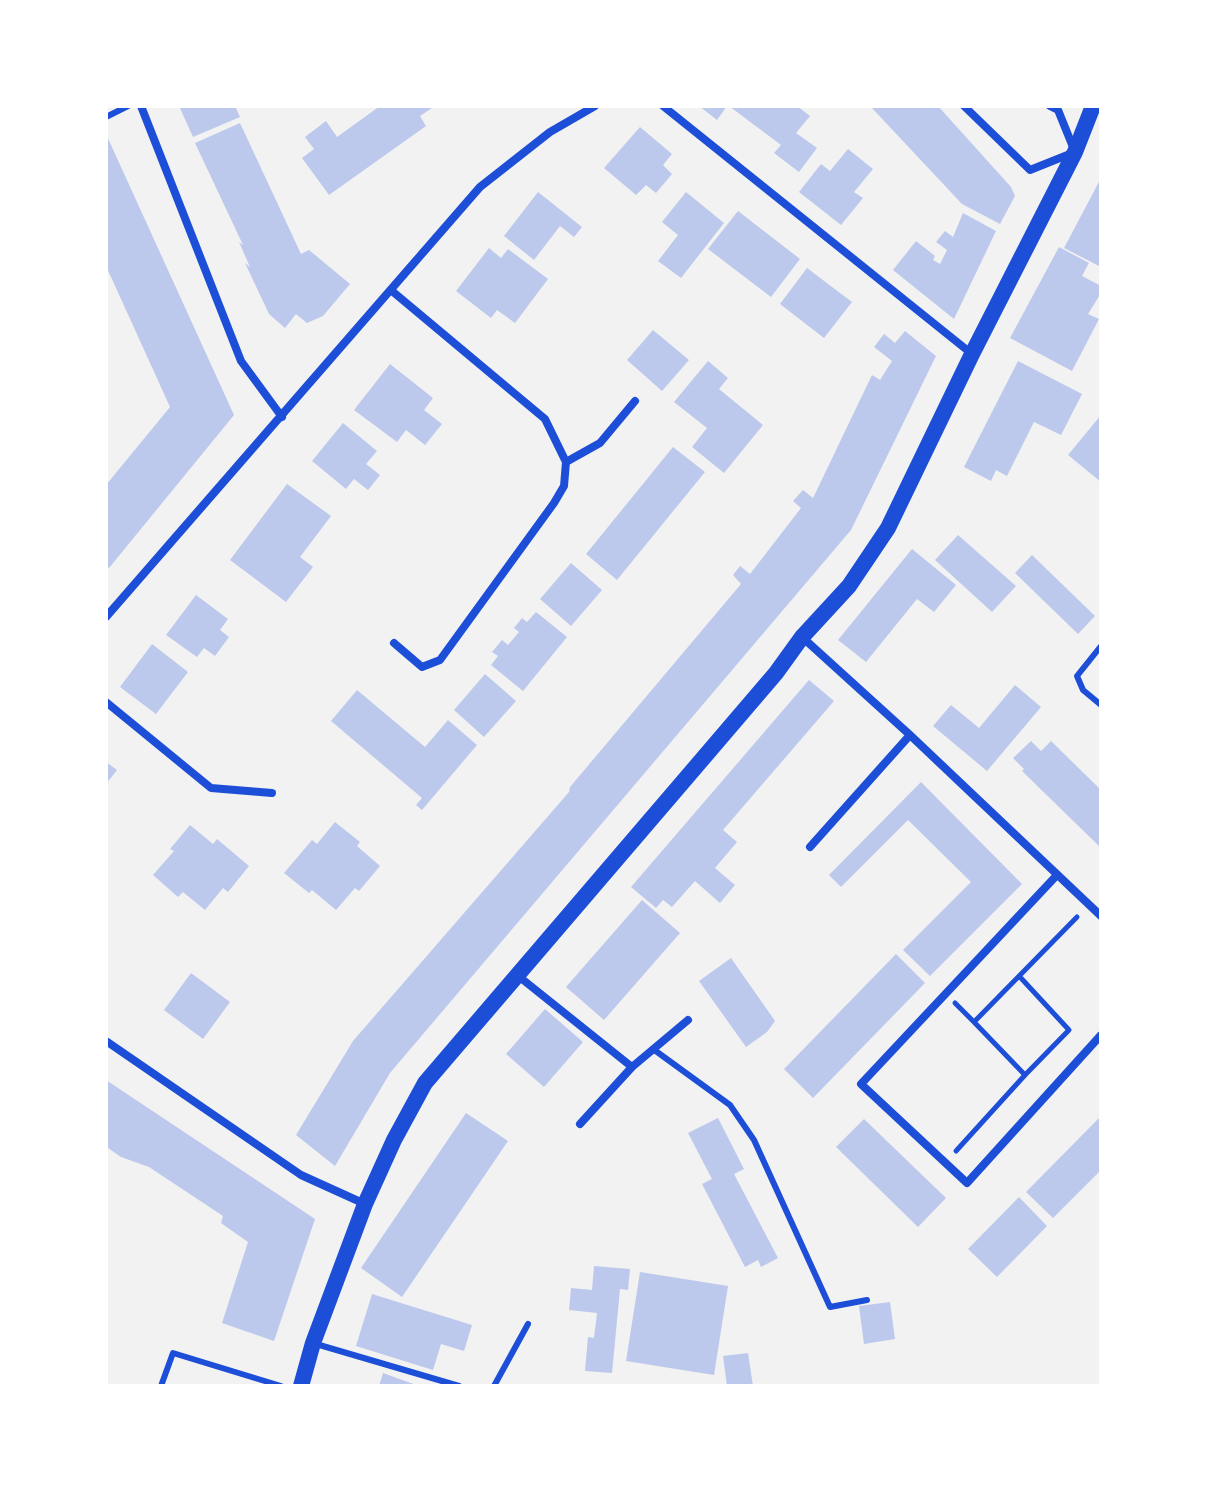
<!DOCTYPE html>
<html>
<head>
<meta charset="utf-8">
<style>
	body { margin:0 }
	#map { position:relative; width:1207px; height:1492px; overflow:hidden; background:#f2f2f2; font-family:Overpass,sans-serif }
	canvas { display:block }
	.frame { position:absolute; inset:0; border:108px solid #fff; pointer-events:none }
</style>
</head>
<body>
<div id="map">
<canvas width="1207" height="1492"></canvas>
<div class="frame"></div>
</div>
<script>
const g = document.querySelector('canvas').getContext('2d');
g.lineJoin = 'round';
function paint(path, color) { g.fillStyle = color; g.fill(path, 'evenodd'); }
const shape = rows => new Path2D(rows.map(r => 'M' + r).join(''));
function stroke(path, color, width, dash) { g.strokeStyle = color; g.lineWidth = width; g.lineCap = dash ? 'butt' : 'round'; g.setLineDash(dash || []); g.stroke(path); }
paint(shape([
	[179,106,235,106,240,117,193,137],
	[380,106,435,106,420,116,426,126,329,195,302,158,314,149,305,137,326,121,337,137],
	[699,106,727,106,717,120],
	[729,106,797,106,810,116,796,133,817,148,799,172,774,153,781,145],
	[870,106,938,106,1011,187,1015,196,1000,224,962,204],
	[240,123,301,254,309,250,350,284,323,316,307,323,296,314,285,328,269,314,245,263,250,267,239,242,243,245,195,143],
	[640,127,672,154,663,165,672,174,656,193,646,185,636,195,604,168],
	[106,134,234,415,109,568,106,565,106,485,170,407,106,266],
	[848,149,873,169,854,192,863,198,841,225,799,192,821,164,830,171],
	[1101,178,1101,267,1064,248],
	[538,192,582,227,574,237,560,226,534,260,504,236],
	[686,192,724,223,681,278,658,261,678,235,662,222],
	[738,211,800,259,771,297,708,249],
	[963,213,996,231,954,319,893,270,916,241,935,256,933,260,940,264,947,250,936,242,945,231,953,237],
	[1059,247,1089,263,1082,276,1101,286,1101,293,1088,314,1099,319,1072,371,1010,338],
	[489,248,501,258,508,249,548,279,515,323,497,310,491,318,456,291],
	[807,268,852,302,824,338,780,304],
	[653,330,689,360,662,391,627,360],
	[905,331,936,356,851,530,390,1073,335,1166,296,1135,353,1041,569,792,570,787,741,584,733,575,740,566,750,574,801,508,793,501,803,490,813,498,872,375,880,380,892,361,874,347,884,334,895,343],
	[708,361,728,378,719,389,763,425,724,473,692,447,707,428,674,402],
	[1018,361,1082,394,1061,435,1034,422,1007,476,996,470,991,481,964,467],
	[390,364,433,398,424,410,442,424,425,445,406,430,397,442,354,410],
	[1101,415,1101,482,1068,455],
	[343,423,377,451,366,464,380,475,368,490,354,479,346,489,312,461],
	[673,447,705,472,617,580,586,554],
	[287,484,331,516,300,557,313,567,286,602,230,560],
	[958,535,1016,586,992,612,935,560],
	[912,549,956,585,934,612,917,599,866,662,838,640],
	[1032,555,1095,616,1078,634,1015,573],
	[571,563,602,590,571,626,540,599],
	[196,595,228,619,220,630,229,637,215,656,204,648,197,657,166,635],
	[536,612,567,637,523,691,491,665,498,656,492,652,502,640,508,645,519,632,514,628,522,618,527,622],
	[152,644,188,672,156,714,120,687],
	[485,674,516,701,484,737,454,710],
	[809,680,834,701,723,830,737,842,715,868,735,885,720,903,695,881,672,907,663,900,656,908,631,887],
	[1015,685,1041,707,987,771,933,726,951,705,979,728],
	[357,690,425,747,448,720,477,745,422,810,416,805,422,798,331,721],
	[1031,741,1041,751,1051,741,1101,790,1101,848,1022,771,1024,769,1013,758],
	[106,762,117,770,106,784],
	[921,782,1022,884,930,976,903,950,971,882,908,820,841,887,829,875],
	[335,822,360,842,357,846,380,866,359,891,355,888,336,910,312,890,309,893,284,873,312,840,317,844],
	[190,825,213,844,217,839,249,866,228,892,223,888,205,910,183,892,178,897,153,875,174,851,170,849],
	[642,900,680,933,604,1020,566,987],
	[896,954,925,983,813,1098,784,1069],
	[731,958,775,1021,767,1032,746,1047,699,981],
	[191,973,230,1002,203,1039,164,1010],
	[545,1009,583,1042,544,1087,506,1054],
	[106,1080,315,1219,274,1341,222,1323,248,1242,221,1223,223,1216,149,1167,121,1157,108,1148],
	[466,1113,508,1141,402,1297,361,1268],
	[1101,1116,1101,1170,1053,1218,1026,1192],
	[718,1118,744,1169,734,1174,778,1258,761,1267,758,1260,745,1267,702,1184,712,1179,688,1133],
	[864,1119,946,1198,918,1227,836,1147],
	[1019,1197,1047,1226,997,1277,968,1249],
	[594,1266,630,1269,628,1290,620,1289,612,1373,585,1371,588,1337,594,1338,597,1313,569,1310,571,1288,592,1290],
	[640,1272,728,1286,714,1375,626,1361],
	[372,1294,472,1325,464,1351,441,1344,433,1370,356,1346],
	[890,1302,895,1339,864,1344,859,1306],
	[748,1353,753,1386,727,1386,723,1356],
	[383,1373,419,1386,379,1386]
]), '#bdc9ec');
stroke(shape([
	[1020,977,1069,1030,1025,1075],
	[955,1003,974,1022],
	[956,1151,1025,1075,974,1022,1077,917]
]), '#1d4ed8', 5);
stroke(shape([
	[106,117,128,106],
	[1101,646,1077,676,1083,690,1101,705],
	[653,1049,730,1105,754,1140,830,1307,867,1300],
	[316,1344,459,1386],
	[161,1386,173,1353,281,1386],
	[494,1386,528,1324]
]), '#1d4ed8', 6);
stroke(shape([
	[141,106,241,361,282,417],
	[663,106,972,354],
	[964,106,1030,170,1075,152,1058,110,1050,106],
	[392,291,545,419,566,462,564,486,554,503,440,660,422,667,394,643],
	[566,462,600,443,635,401],
	[106,617,480,187,550,132,595,106],
	[802,637,910,735,1101,916],
	[106,702,211,788,272,793],
	[810,847,910,735],
	[1057,875,861,1084,967,1183,1101,1035],
	[517,975,632,1067],
	[106,1041,301,1175,365,1204],
	[580,1124,632,1067,688,1020]
]), '#1d4ed8', 8);
stroke(shape([
	[301,1386,313,1343,365,1204,394,1140,425,1083,711,749,776,673,802,637,849,586,888,528,972,354,1075,152,1093,106]
]), '#1d4ed8', 16);
</script>
</body>
</html>
